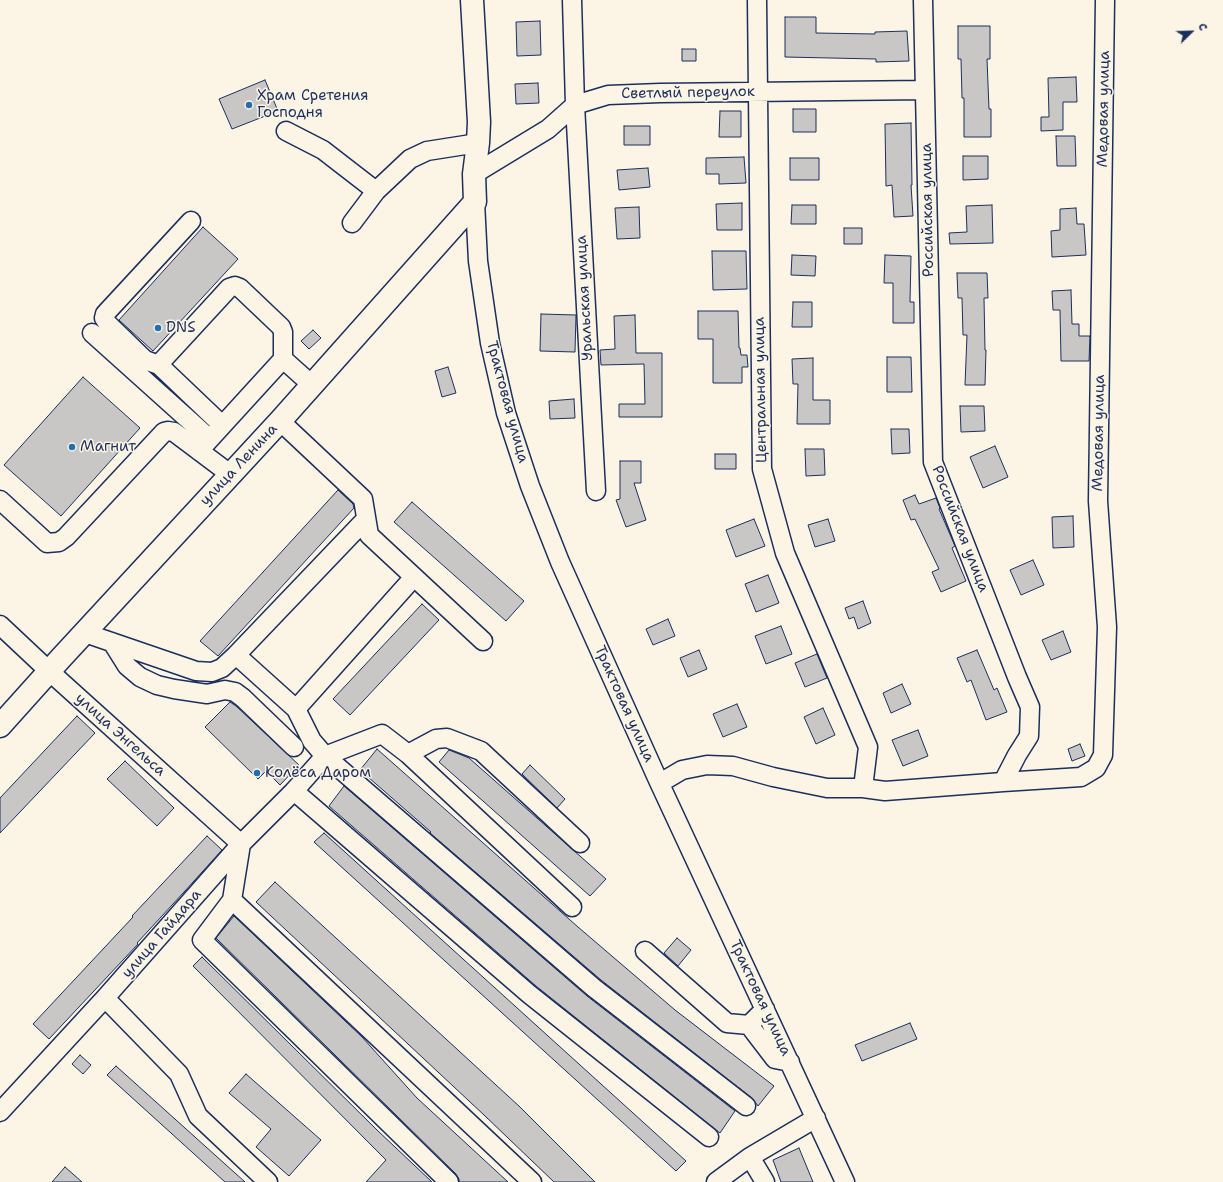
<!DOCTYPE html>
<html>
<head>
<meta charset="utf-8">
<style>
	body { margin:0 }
	#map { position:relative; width:1223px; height:1182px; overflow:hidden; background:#fcf5e5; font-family:"Shantell Sans",sans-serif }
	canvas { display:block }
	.north { position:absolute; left:1171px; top:12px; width:40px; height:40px; -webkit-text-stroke:3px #fcf5e5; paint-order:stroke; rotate:67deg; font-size:11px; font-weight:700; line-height:16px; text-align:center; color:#1b2f5e }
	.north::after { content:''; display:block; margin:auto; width:14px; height:18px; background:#1b2f5e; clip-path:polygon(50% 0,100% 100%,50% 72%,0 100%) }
</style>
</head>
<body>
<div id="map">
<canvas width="1223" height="1182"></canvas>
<div class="north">С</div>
</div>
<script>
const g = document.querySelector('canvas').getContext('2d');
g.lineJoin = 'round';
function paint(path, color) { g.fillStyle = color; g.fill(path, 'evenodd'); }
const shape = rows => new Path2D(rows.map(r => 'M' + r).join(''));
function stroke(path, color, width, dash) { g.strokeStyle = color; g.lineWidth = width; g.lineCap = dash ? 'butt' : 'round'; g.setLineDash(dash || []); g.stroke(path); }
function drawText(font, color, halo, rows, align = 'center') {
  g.font = font + ' "Shantell Sans",sans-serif'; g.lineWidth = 3; g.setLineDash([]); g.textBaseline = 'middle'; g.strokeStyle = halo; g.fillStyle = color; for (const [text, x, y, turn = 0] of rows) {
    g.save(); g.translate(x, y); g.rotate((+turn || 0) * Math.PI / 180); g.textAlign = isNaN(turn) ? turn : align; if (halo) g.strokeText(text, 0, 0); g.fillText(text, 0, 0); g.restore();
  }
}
const building = shape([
	[785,17,816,17,816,33,875,34,875,32,907,31,909,61,876,62,876,59,785,57,785,17],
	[540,21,541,55,517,56,516,22,540,21],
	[958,26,990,26,990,59,987,59,989,109,991,109,991,137,964,137,964,98,962,98,961,59,958,59,958,26],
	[682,49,696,49,696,61,682,61,682,49],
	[1076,77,1077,102,1063,102,1063,130,1041,131,1041,117,1049,117,1048,78,1076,77],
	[265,80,278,111,232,129,219,99,265,80],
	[538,83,539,103,516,104,515,84,538,83],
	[793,109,816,109,816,132,793,132,793,109],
	[720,111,741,111,741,137,719,137,720,111],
	[911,123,912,185,911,185,913,216,894,217,892,185,886,186,885,124,911,123],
	[624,126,650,126,650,145,624,145,624,126],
	[1056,136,1075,136,1076,166,1057,166,1056,136],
	[963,156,988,156,988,179,963,180,963,156],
	[744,157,746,183,719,184,719,174,706,174,706,158,744,157],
	[790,158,819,158,819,180,790,180,790,158],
	[648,168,650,187,619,190,617,170,648,168],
	[742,203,742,230,717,230,716,204,742,203],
	[792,205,816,205,816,224,791,224,792,205],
	[992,205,993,243,950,244,949,233,967,232,966,206,992,205],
	[639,207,640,238,617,239,615,208,639,207],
	[1076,208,1077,224,1084,224,1086,255,1052,257,1051,231,1060,230,1060,209,1076,208],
	[203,227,238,259,153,351,119,320,203,227],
	[844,228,862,228,862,244,844,244,844,228],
	[712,251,746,251,747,289,713,290,712,251],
	[792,255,816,256,815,276,791,275,792,255],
	[885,255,911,256,910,302,914,302,914,323,893,323,893,283,884,283,885,255],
	[957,273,987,273,988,298,984,298,985,350,986,350,985,385,965,385,967,335,963,335,962,298,958,298,957,273],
	[1071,290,1072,324,1079,324,1079,336,1090,336,1089,361,1061,361,1060,310,1053,310,1052,291,1071,290],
	[793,302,812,302,812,327,792,327,793,302],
	[698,311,738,311,739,348,740,348,741,355,747,355,748,367,742,367,742,383,713,383,713,339,698,339,698,311],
	[541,314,576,315,575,352,540,351,541,314],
	[635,315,636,353,662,353,662,417,619,417,619,404,645,404,644,364,601,365,600,350,615,349,614,316,635,315],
	[313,330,321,338,309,349,301,341,313,330],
	[887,357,911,357,912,392,887,392,887,357],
	[813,358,813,400,830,400,830,424,797,424,798,384,793,384,792,359,813,358],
	[448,367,456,393,442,397,435,371,448,367],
	[83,377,140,428,61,516,4,465,83,377],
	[574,399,575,418,550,419,549,401,574,399],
	[960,406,984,406,985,431,961,432,960,406],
	[891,429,909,429,910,453,892,454,891,429],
	[995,446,1008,477,983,488,970,457,995,446],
	[805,449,824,449,825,475,806,476,805,449],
	[715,454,736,454,736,469,715,469,715,454],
	[620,461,641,461,641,483,634,483,646,520,626,527,616,500,620,499,620,461],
	[338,490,353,504,354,508,218,656,200,641,338,490],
	[915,495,919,504,936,498,940,508,939,509,955,546,952,548,966,581,941,592,932,572,939,569,915,519,911,520,903,500,915,495],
	[412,502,524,601,506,621,394,522,412,502],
	[1073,516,1074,547,1053,548,1052,517,1073,516],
	[754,519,765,546,736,557,726,530,754,519],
	[828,519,835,541,815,547,808,525,828,519],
	[1033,560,1044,585,1021,595,1010,570,1033,560],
	[768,575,779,603,756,612,745,584,768,575],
	[863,601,871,623,858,629,854,617,849,619,845,608,863,601],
	[422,604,439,620,350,715,333,699,422,604],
	[668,619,675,636,653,645,646,629,668,619],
	[781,626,792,654,766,664,755,636,781,626],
	[1063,631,1071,652,1051,660,1042,640,1063,631],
	[699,650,707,669,688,677,680,658,699,650],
	[977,650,994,690,997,688,1007,712,986,720,971,680,967,682,957,658,977,650],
	[817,654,827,678,805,687,795,663,817,654],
	[902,684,911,704,891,713,883,693,902,684],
	[230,702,236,706,299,765,280,785,266,771,258,779,205,727,230,702],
	[737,704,747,727,723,737,713,714,737,704],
	[823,708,835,735,816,744,804,717,823,708],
	[77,716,95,733,0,833,0,798,77,716],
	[918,730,928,756,903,766,892,740,918,730],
	[1080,744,1085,756,1072,761,1068,749,1080,744],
	[377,749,578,927,675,1010,774,1086,758,1106,752,1098,601,980,430,833,431,832,360,770,377,749],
	[449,750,469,758,606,879,590,896,439,762,449,750],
	[125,761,174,808,157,826,107,779,125,761],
	[530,765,565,799,557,808,522,774,530,765],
	[344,786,587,996,735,1111,720,1133,536,986,329,806,344,786],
	[324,833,686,1161,676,1171,314,842,324,833],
	[207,836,222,850,184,892,137,943,138,944,49,1039,33,1024,133,917,132,916,207,836],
	[275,882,520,1107,595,1182,554,1182,484,1115,256,902,275,882],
	[234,916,362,1037,417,1098,508,1182,459,1182,459,1179,456,1174,216,938,234,916],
	[677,938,691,950,678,966,664,953,677,938],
	[202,957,377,1130,432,1182,366,1182,386,1160,193,966,202,957],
	[910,1023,917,1039,862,1061,855,1045,910,1023],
	[80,1055,91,1065,83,1074,72,1064,80,1055],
	[116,1066,245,1182,225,1182,107,1075,116,1066],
	[246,1074,321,1140,289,1176,256,1147,271,1129,229,1093,246,1074],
	[799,1148,813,1182,781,1182,773,1160,799,1148],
	[65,1167,82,1182,52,1182,65,1167]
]);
paint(building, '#c8c7c6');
stroke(building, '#1b2f5e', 1);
const minor = shape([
	[572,0,575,105,596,491],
	[757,0,762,469,785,553,868,747,863,788],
	[286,131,323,150,376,191],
	[474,174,548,129,575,105,608,95,660,93,925,90],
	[475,202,478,261,490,343,506,413,530,486,560,562,658,780,845,1182],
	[352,223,376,191,410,159,427,151,478,143],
	[92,333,210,439],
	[283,359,312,385],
	[159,365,145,360,108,324,104,318,105,314,191,221],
	[280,421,363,499,369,535,483,641],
	[199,451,283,359,283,332,281,327,240,288,235,286,229,288,219,299,160,363,159,365,222,425],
	[0,500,47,543,59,542,66,537,164,432,168,431,174,432,230,474],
	[0,625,49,671,241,844,232,900,202,940,449,1182],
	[85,633,196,671,212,672,222,668,236,655,366,519],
	[112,642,127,666,140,677,157,685,174,689,207,694,225,690,235,692,243,698,294,747],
	[236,655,296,709,414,577],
	[296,709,312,741,325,756,594,988,746,1106],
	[408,754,436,739,447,738,481,751,580,843],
	[1003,782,1081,777,1096,768,1103,755,1107,627,1098,501,1105,0],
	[660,783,682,770,707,765,733,766,773,777,827,788,863,788,885,791,1003,782,1017,755,1029,736,1030,707,1017,677,933,462,923,0],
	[294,791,529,994,709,1137],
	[232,900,532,1182],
	[645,951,727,1023,749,1025,765,1009],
	[105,998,179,1074,198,1116,268,1182],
	[749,1025,775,1059,790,1062],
	[0,1112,105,998,241,844,294,791,325,756,382,734,408,754,572,907],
	[750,1157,765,1182],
	[716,1182,750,1157,816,1118]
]);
const major = shape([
	[0,726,61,658,280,421,475,202,474,174,478,143,479,122,472,0]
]);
stroke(minor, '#1b2f5e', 21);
stroke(major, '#1b2f5e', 25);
stroke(minor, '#fcf5e5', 18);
stroke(major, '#fcf5e5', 22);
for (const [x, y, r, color] of [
	[249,105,4,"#1f6fb2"],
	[158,328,4,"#1f6fb2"],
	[72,447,4,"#1f6fb2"],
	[257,773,4,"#1f6fb2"]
]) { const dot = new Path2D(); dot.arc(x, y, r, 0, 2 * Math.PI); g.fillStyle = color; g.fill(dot); stroke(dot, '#fcf5e5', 1.5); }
drawText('15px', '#1b2f5e', '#fcf5e5', [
	["Светлый переулок",688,93,-1],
	["Медовая улица",1104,109,-89],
	["Российская улица",928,210,-91],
	["Уральская улица",585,298,-93],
	["Центральная улица",761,390,-91],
	["Трактовая улица",507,402,75],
	["Медовая улица",1099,433,-89],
	["улица Ленина",239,465,-47],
	["Российская улица",960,529,69],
	["Трактовая улица",624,704,66],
	["улица Энгельса",120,735,42],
	["улица Гайдара",162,934,-49],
	["Трактовая улица",760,998,65]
]);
drawText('15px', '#1b2f5e', '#fcf5e5', [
	["Храм Сретения",257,96],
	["Господня",257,113],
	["DNS",166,328],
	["Магнит",80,447],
	["Колёса Даром",265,773]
], 'left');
</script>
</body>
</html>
